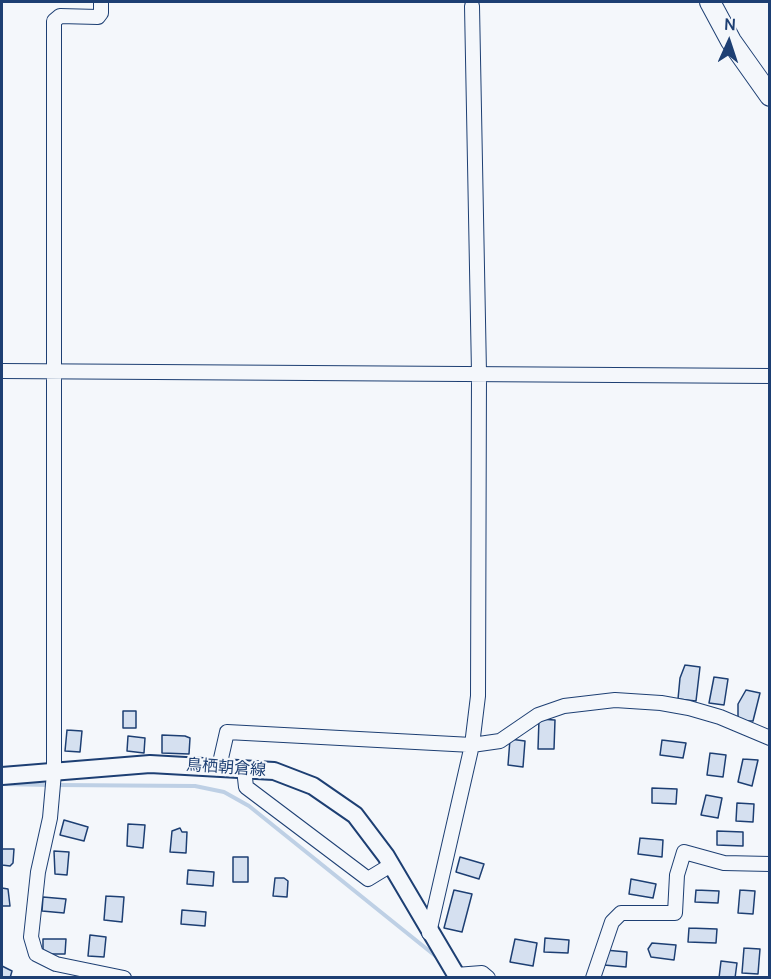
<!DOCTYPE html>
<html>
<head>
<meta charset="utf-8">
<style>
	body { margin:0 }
	#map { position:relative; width:771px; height:979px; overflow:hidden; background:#f4f7fb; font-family:Manrope,sans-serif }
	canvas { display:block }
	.frame { position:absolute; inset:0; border:3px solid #1d3f73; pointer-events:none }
	.north { position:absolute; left:699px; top:12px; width:60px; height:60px; -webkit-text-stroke:4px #f4f7fb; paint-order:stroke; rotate:3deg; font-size:16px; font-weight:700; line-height:24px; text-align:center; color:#1d3f73 }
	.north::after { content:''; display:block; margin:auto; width:21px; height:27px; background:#1d3f73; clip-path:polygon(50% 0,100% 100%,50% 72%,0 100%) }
</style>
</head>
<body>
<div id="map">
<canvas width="771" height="979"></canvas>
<div class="frame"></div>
<div class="north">N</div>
</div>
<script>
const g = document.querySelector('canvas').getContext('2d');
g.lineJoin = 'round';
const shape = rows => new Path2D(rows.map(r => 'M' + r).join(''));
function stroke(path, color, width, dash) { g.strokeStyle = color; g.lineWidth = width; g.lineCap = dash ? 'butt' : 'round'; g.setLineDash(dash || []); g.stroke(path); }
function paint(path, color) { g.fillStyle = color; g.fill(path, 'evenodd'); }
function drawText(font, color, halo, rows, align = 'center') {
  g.font = font + ' Manrope,"Noto Sans JP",sans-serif'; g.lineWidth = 4.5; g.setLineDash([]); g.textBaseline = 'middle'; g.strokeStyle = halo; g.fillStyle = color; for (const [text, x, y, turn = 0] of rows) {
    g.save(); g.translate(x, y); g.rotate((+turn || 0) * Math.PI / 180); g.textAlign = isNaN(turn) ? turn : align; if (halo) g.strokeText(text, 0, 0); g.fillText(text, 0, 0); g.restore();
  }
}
stroke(shape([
	[2,784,49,785],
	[57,785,195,786,224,792,249,806,438,958]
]), '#bed0e5', 4);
const building = shape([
	[685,665,700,667,696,701,678,699,680,678,685,665],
	[714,677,728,679,724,705,709,703,714,677],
	[746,690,760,693,753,721,738,721,738,704,746,690],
	[123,711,136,711,136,728,123,728,123,711],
	[539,719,555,720,554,749,538,749,539,719],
	[67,730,82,731,80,752,65,751,67,730],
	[162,735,185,736,190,738,189,754,162,753,162,735],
	[128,736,145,738,144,753,127,751,128,736],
	[510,739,525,741,523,767,508,765,510,739],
	[662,740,686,743,683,758,660,755,662,740],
	[710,753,726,755,723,777,707,775,710,753],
	[743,759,758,760,752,786,738,782,743,759],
	[652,788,677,789,676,804,652,803,652,788],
	[706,795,722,798,718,818,701,815,706,795],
	[737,803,754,804,753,822,736,821,737,803],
	[64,820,88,827,84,841,60,835,64,820],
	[128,824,145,825,143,848,127,846,128,824],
	[180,828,182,832,187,832,186,853,170,852,172,831,180,828],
	[717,831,743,832,743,846,717,845,717,831],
	[640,838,663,840,662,857,638,854,640,838],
	[2,849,14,849,13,863,10,866,2,865,2,849],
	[54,851,69,852,67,875,55,874,54,851],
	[233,857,248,857,248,882,233,882,233,857],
	[460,857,484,864,479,879,456,872,460,857],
	[188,870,214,872,213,886,187,884,188,870],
	[275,878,284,878,288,881,287,897,273,896,275,878],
	[631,879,656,884,653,898,629,894,631,879],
	[2,888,8,889,10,906,2,906,2,888],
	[454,890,472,894,462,932,444,928,454,890],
	[696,890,719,891,718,903,695,902,696,890],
	[740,890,755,891,753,914,738,913,740,890],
	[106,896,124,897,122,922,104,920,106,896],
	[43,897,66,899,64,913,42,911,43,897],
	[182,910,206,912,205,926,181,924,182,910],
	[689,928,717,929,716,943,688,942,689,928],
	[90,935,106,937,104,957,88,956,90,935],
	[545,938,569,940,568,953,544,952,545,938],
	[43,939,66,939,65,954,43,954,43,939],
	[515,939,537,943,533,966,510,962,515,939],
	[652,943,676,945,674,960,651,957,648,949,652,943],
	[744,948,760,949,758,974,742,973,744,948],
	[605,950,627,952,626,967,604,965,605,950],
	[721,961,737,963,735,978,719,978,721,961],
	[2,966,12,971,10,978,2,978,2,966]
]);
paint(building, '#d5e0f0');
stroke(building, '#1d3f73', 1.5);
const minor = shape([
	[101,2,101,13,98,17,60,16,54,21,54,773,50,818,38,872,31,937,36,954,56,964,124,978],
	[2,371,770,376],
	[219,767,227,732,472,745,500,741,538,715,564,706,615,700,661,703,689,708,720,717,770,738],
	[244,769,246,787,368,879,391,865],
	[429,933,472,745,478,696,479,373,472,6],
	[456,975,482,973,488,978],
	[593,978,612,922,621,913,675,913,677,875,684,852,724,863,770,864]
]);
const major = shape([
	[2,776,150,764,274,771,313,786,355,815,386,856,458,978]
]);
const highway = shape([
	[710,2,731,41,770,96]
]);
stroke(minor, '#1d3f73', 16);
stroke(major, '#1d3f73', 20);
stroke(highway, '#1d3f73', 22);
stroke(minor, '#f4f7fb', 14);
stroke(major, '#f4f7fb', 16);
stroke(highway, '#f4f7fb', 20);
drawText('16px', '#1d3f73', '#f4f7fb', [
	["鳥栖朝倉線",226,768,4]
]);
</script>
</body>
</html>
